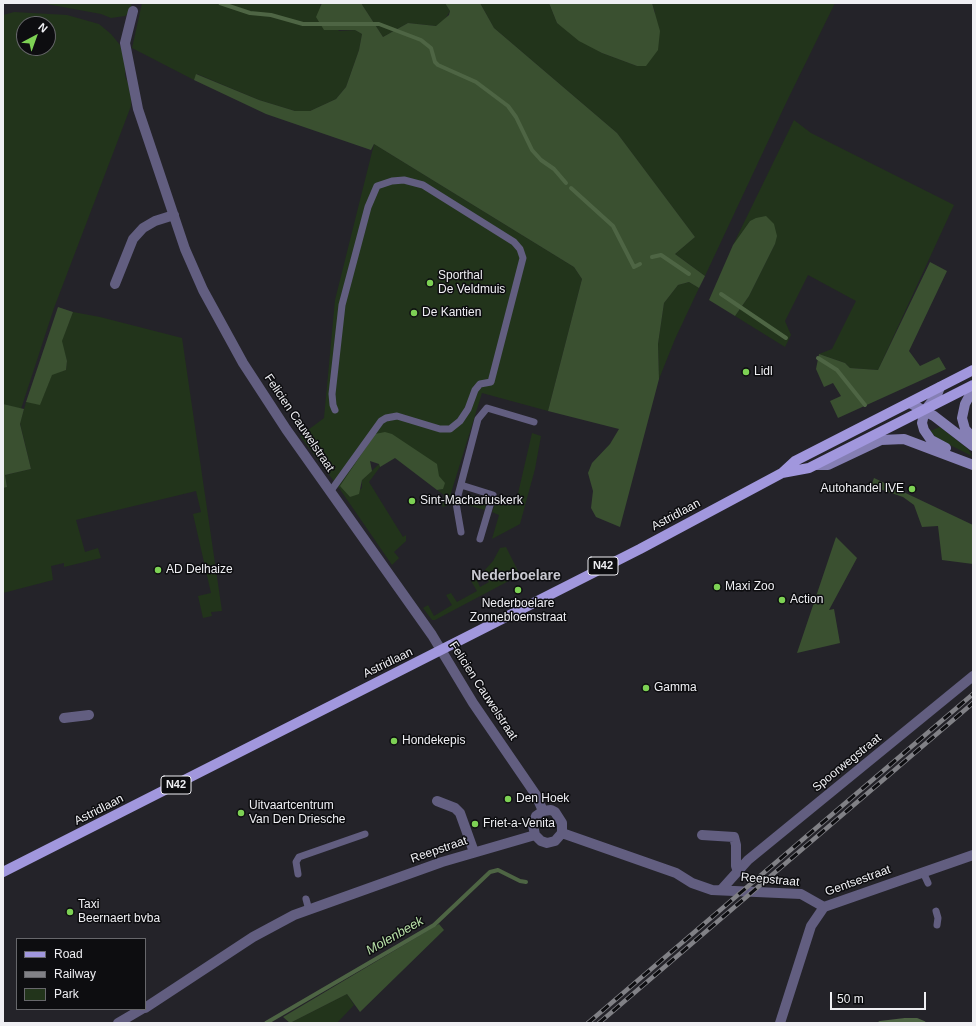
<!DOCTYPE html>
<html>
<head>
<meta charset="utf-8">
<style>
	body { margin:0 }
	#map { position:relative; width:976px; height:1026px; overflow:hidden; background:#242329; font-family:Helvetica,sans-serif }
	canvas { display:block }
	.frame { position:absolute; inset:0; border:4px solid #efeff3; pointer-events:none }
	.legend { position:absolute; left:16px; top:938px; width:130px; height:72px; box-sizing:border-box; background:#0d0d10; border:1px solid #67676b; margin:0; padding:5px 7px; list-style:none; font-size:12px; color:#efeff3 }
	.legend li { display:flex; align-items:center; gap:8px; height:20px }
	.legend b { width:20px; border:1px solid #67676b }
	.north { position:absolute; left:16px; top:16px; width:40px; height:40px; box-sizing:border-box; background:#0d0d10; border:1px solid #67676b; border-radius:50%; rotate:41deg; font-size:11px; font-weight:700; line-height:16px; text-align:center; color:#efeff3 }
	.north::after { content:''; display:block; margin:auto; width:14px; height:18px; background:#7dd154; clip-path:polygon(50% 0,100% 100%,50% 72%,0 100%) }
	.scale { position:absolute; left:830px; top:992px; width:96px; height:18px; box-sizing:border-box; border:2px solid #efeff3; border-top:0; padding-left:5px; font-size:12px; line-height:14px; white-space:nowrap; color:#efeff3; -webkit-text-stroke:3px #0d0d10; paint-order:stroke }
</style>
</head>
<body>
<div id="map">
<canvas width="976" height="1026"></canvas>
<div class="frame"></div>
<ul class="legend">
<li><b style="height:5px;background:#a197dd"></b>Road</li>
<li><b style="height:5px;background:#818186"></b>Railway</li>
<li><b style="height:11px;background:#22341b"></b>Park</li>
</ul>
<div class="north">N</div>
<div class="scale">50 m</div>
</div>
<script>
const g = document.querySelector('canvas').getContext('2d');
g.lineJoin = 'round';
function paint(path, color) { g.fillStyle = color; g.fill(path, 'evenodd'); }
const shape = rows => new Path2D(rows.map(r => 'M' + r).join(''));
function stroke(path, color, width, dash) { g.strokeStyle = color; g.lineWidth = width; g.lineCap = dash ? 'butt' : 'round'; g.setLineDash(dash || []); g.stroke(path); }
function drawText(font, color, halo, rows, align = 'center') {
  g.font = font + ' Helvetica,sans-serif'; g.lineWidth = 3; g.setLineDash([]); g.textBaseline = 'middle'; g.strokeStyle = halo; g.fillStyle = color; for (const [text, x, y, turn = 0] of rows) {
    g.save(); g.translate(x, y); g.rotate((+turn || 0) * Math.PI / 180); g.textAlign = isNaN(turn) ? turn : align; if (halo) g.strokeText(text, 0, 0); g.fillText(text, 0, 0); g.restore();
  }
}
paint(shape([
	[41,3,132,3,129,13,125,16,111,18,101,14],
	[142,3,322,3,320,4,339,31,355,30,362,34,359,50,346,87,336,99,310,111,295,111,259,100,197,74,194,80,132,48],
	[361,3,445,3,450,11,444,21,436,26,408,23,383,37],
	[480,3,549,3,557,23,602,53,637,66,655,12,652,3,835,3,786,103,705,276,675,254,695,237,617,133,494,28],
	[14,12,67,15,99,24,111,34,120,45,125,61,125,76,131,90,131,106,54,308,21,409,3,404,3,15],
	[24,24,48,24,48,48,24,48],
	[794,120,811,133,954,205,878,370,850,368,845,363,819,354,832,349,856,301,808,275,785,321,791,335,785,347,735,316,749,296,775,244,750,221,733,245],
	[374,144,574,267,582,279,548,411,482,393,447,506,442,507,444,495,437,490,442,489,375,434,341,485,350,497,362,488,362,480,379,464,380,467,369,482,403,537,406,535,406,541,394,552,399,558,392,565,339,488,300,436,324,418,335,300],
	[689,282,699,288,675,339,659,379,658,344,664,303,678,285],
	[73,312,100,317,182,338,222,611,211,612,212,616,203,618,198,596,211,593,193,514,201,512,196,491,76,520,85,552,98,548,101,558,64,567,64,563,51,566,53,580,3,593,3,488,7,487,5,475,31,469,20,423,26,402,40,404,52,374,66,370,67,361,61,342],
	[940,427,968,449,972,456,936,438,930,431],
	[532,433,541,436,535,469,520,524,492,539,499,515,492,512,496,502,509,505,512,498,517,498],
	[467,494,487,500,485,510,464,504],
	[506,547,520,575,435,620,432,620,423,608,428,605,434,616,452,605,446,595,451,593,457,602,477,591,471,581,476,578,480,587,489,582,483,572,493,561,500,548],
	[347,994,354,1005,337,1023,290,1023]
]), '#22341b');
paint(shape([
	[322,3,361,3,383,37,408,23,436,26,449,15,450,11,445,3,480,3,494,28,617,133,695,237,675,254,705,276,699,288,689,282,678,285,664,303,658,344,659,379,620,527,596,517,591,508,593,491,588,473,592,463,610,444,619,429,548,411,582,279,574,267,374,144,371,150,266,114,194,80,196,74,259,100,295,111,310,111,336,99,346,87,359,50,362,34,355,30,324,30,316,17],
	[549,3,652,3,660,31,658,50,646,66,637,66,602,53,579,41,557,23],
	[766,216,774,224,777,236,775,244,749,296,735,316,709,300,733,245,750,221,756,218],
	[930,262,947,271,909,351,920,366,939,357,946,369,838,418,830,401,841,396,833,383,824,387,816,369,819,354,845,363,850,368,878,370],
	[58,307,73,312,62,341,67,361,66,370,52,375,40,405,26,402],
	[3,404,24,409,20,424,31,469,5,475,7,487,3,488],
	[385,432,392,434,437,464,439,476,445,483,443,489,437,490,395,458,380,467,379,464,370,461,372,471,362,480,359,494,350,497,340,486,375,434],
	[874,478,973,525,973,564,942,560,938,526,922,527,914,505,903,497,871,486],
	[836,537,857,558,829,610,834,609,840,643,797,653],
	[439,924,444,930,360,1012,347,994,290,1023,283,1017]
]), '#3a5030');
stroke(shape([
	[220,3,250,13,271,15,303,24,379,24,421,40,431,48,435,62,438,65,476,82,508,106,516,117,532,150,541,160,554,169,566,183],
	[571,188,613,226,634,267,640,264],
	[652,257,661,255,689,274],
	[721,294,786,338],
	[818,358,837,370,865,405],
	[266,1023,434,925,490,872,498,870,520,881,526,882],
	[880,1023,905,1020,917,1020,924,1023]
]), '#4e6544', 4);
stroke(shape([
	[461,485,493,495,480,539],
	[330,492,381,421,386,418,397,416,440,429,450,429,460,421,468,409,475,390,480,384,491,382,523,258,520,249,514,242,423,185,404,180,392,181,377,186,368,207,342,305,332,394,333,405,335,410],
	[461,532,456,503,478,419,487,408,534,422],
	[923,872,928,883],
	[298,874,296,862,299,857,365,834],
	[306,899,309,910],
	[936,911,938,918,937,925]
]), '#625e80', 7);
stroke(shape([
	[133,11,125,43,138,109,185,249,203,290,243,363,286,429,432,635,473,703,536,795,543,811],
	[115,284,133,239,143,228,155,221,174,215],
	[64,718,89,715],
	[437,801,455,808,460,813,474,852],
	[562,833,676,873,692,883,712,890,801,894,824,907],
	[535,835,533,825,536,816,543,811,551,810,555,812,562,823,562,833],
	[535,835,541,841,547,843,555,841,562,833],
	[702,835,734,837,736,845,736,866,738,872],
	[721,890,748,860,973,676],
	[145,1008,253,937,294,915,442,862,535,835],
	[118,1023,142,1009],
	[780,1023,811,926,824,907,973,855]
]), '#625e80', 10);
stroke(shape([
	[940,387,937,395,925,410,922,423,924,430,931,440,946,448],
	[973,389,965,404,962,418,965,429,973,438],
	[910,403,934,416,973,446],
	[816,465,828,465,881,440,904,439,973,465]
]), '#857fb4', 10);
stroke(shape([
	[782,473,809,468,973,385],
	[3,872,640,549,782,473,795,461,973,370]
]), '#a197dd', 10);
const rail = shape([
	[588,1023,973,694],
	[599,1023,973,703]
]);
stroke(rail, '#818186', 4.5);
stroke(rail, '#0d0d10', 3, [9]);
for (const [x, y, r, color] of [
	[430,283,4,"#7dd154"],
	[414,313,4,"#7dd154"],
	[746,372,4,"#7dd154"],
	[912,489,4,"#7dd154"],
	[412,501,4,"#7dd154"],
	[158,570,4,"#7dd154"],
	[717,587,4,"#7dd154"],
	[518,590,4,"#7dd154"],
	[782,600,4,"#7dd154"],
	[646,688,4,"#7dd154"],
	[394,741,4,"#7dd154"],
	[508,799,4,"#7dd154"],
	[241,813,4,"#7dd154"],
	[475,824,4,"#7dd154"],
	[70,912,4,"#7dd154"]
]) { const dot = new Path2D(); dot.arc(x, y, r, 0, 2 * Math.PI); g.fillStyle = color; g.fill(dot); stroke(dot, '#0d0d10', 1.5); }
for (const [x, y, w] of [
	[603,566,30],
	[176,785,30]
]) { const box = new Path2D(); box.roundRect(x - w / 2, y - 9, w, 18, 3); g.fillStyle = '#0d0d10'; g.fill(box); stroke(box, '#efeff3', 1); }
drawText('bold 11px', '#efeff3', null, [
	["N42",603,566],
	["N42",176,785]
]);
drawText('12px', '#efeff3', '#0d0d10', [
	["Sporthal",438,276],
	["De Veldmuis",438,290],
	["De Kantien",422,313],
	["Lidl",754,372],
	["Autohandel IVE",904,489,"right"],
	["Sint-Machariuskerk",420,501],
	["AD Delhaize",166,570],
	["Maxi Zoo",725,587],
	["Action",790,600],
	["Nederboelare",518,604,"center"],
	["Zonnebloemstraat",518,618,"center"],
	["Gamma",654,688],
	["Hondekepis",402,741],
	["Den Hoek",516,799],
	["Uitvaartcentrum",249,806],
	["Van Den Driesche",249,820],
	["Friet-a-Venita",483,824],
	["Taxi",78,905],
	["Beernaert bvba",78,919]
], 'left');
drawText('12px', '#efeff3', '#0d0d10', [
	["Felicien Cauwelstraat",299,423,56],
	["Astridlaan",676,515,-28],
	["Astridlaan",388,663,-26],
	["Felicien Cauwelstraat",483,691,57],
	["Spoorwegstraat",847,763,-39],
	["Astridlaan",99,810,-27],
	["Reepstraat",439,850,-19],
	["Reepstraat",770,880,5],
	["Gentsestraat",858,881,-20]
]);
drawText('italic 13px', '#b8e0a7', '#0d0d10', [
	["Molenbeek",395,936,-30]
]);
drawText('bold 14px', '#c9c9d1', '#0d0d10', [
	["Nederboelare",516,576]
]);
</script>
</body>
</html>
